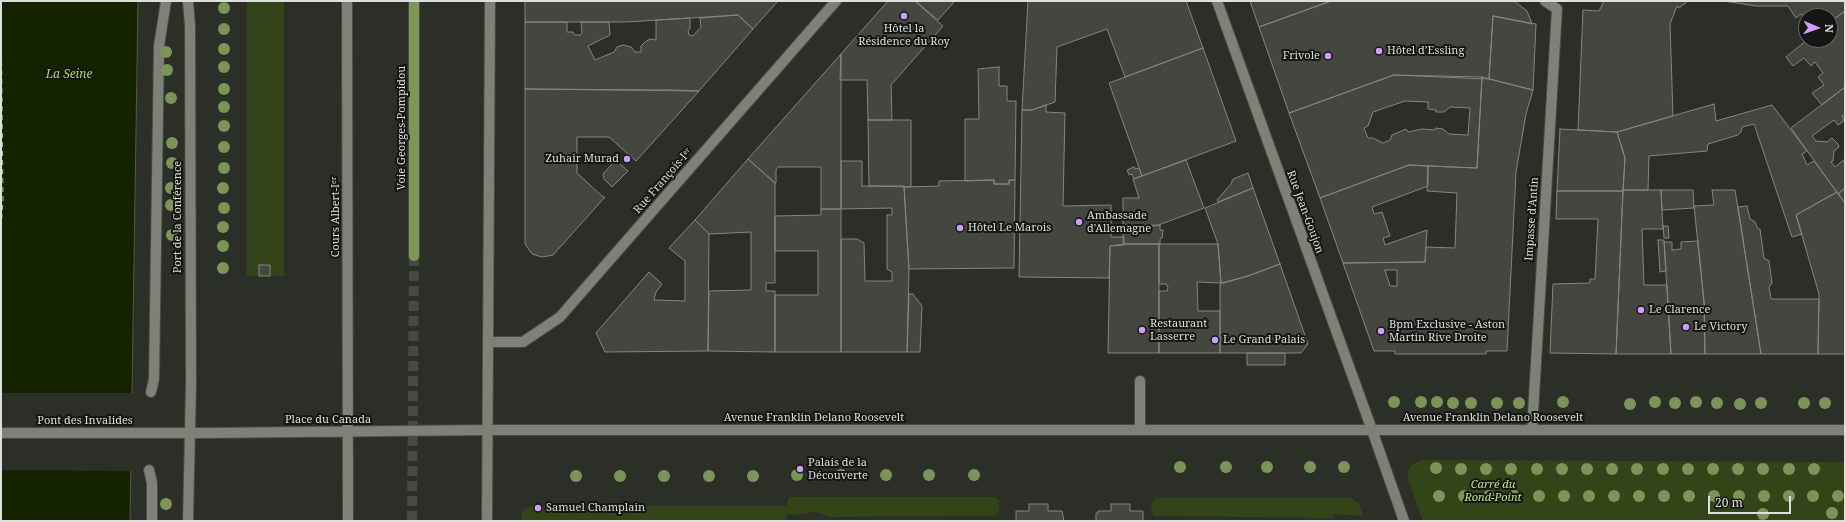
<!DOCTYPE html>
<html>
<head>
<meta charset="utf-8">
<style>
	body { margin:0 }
	#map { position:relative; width:1846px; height:522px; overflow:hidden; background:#2c2f27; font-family:"Noto Serif",serif }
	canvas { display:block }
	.frame { position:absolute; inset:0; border:2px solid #dddfda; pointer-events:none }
	.north { position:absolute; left:1798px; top:8px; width:40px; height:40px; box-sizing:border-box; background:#151613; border:1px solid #656663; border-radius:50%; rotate:92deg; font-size:11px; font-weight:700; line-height:16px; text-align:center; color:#dddfda }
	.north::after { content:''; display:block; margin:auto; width:14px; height:18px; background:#d09dfe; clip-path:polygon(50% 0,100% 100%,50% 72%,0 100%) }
	.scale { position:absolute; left:1708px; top:496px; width:83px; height:18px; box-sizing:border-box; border:2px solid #dddfda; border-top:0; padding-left:5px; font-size:12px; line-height:14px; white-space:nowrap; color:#dddfda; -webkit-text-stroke:3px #151613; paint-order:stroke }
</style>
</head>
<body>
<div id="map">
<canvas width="1846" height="522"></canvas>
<div class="frame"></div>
<div class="north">N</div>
<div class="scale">20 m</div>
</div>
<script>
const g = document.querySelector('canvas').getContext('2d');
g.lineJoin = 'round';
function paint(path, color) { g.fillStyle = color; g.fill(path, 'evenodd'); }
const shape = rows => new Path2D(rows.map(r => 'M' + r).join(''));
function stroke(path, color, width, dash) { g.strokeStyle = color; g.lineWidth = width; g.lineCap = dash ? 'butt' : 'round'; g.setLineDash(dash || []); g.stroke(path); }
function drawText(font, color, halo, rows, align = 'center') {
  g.font = font + ' "Noto Serif",serif'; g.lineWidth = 4; g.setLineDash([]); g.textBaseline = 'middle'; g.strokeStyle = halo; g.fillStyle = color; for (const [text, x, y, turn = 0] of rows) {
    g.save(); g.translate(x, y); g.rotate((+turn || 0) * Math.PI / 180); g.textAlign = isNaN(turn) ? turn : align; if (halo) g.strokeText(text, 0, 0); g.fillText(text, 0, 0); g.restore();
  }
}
paint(shape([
	[247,1,284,1,284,276,247,276],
	[1423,460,1845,462,1845,521,1423,521,1408,480,1408,471,1411,466,1417,462],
	[789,497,996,497,999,501,999,511,995,516,828,517,821,513,813,512,797,515,787,514,786,521,522,521,522,512,526,508,535,506,786,506],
	[1157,498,1351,498,1359,503,1363,516,1333,514,1333,518,1155,516,1152,513,1151,508,1152,503]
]), '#334518');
const water = shape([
	[1,1,138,1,130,521,1,521,1,1]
]);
paint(water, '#152200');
stroke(water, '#515b41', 1);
paint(shape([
	[1,393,133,393,133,471,1,470]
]), '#2c2f27');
stroke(shape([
	[1,228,3,201,1,1]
]), '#a8d26d', 1, [5, 4]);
const building = shape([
	[525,1,778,1,753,29,738,15,626,22,525,22,525,1],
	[888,1,915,1,943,26,891,85,892,120,868,120,867,80,840,80,841,54,888,1],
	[915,1,955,1,938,20,915,1],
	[1028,1,1186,1,1203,48,1125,77,1107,29,1057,47,1055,102,1032,110,1022,110,1028,1],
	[1250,1,1331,1,1259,27,1250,1],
	[1331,1,1514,1,1527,11,1532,24,1493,16,1489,79,1394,75,1289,113,1259,27,1331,1],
	[1604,1,1688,1,1679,8,1677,6,1670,24,1673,116,1617,132,1578,130,1583,10,1599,11,1604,1],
	[1724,1,1845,1,1845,11,1830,22,1830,16,1806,16,1806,21,1801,14,1796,18,1788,6,1756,6,1724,1],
	[1845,11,1845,87,1822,105,1812,93,1824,85,1818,77,1823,73,1815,62,1811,66,1804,58,1793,66,1786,57,1807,40,1830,40,1830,22,1845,11],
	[738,15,753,29,699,91,525,89,525,22,567,22,567,32,573,32,575,35,580,35,582,33,581,22,609,22,610,35,588,46,595,60,614,52,617,47,623,45,631,47,635,52,641,52,641,46,645,42,650,39,656,40,656,20,690,18,690,28,688,31,689,35,693,36,701,27,700,18,738,15],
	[1493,16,1536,24,1533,90,1489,79,1493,16],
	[1203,48,1236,141,1142,176,1109,83,1203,48],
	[841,54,841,209,821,209,821,167,778,167,776,170,776,183,775,183,748,159,841,54],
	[999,67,999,86,1007,86,1007,101,1016,101,1015,180,1009,180,1009,184,994,184,994,180,965,181,965,119,979,119,978,69,999,67],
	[1394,75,1482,77,1477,168,1409,165,1320,198,1289,113,1394,75],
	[1405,101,1428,102,1428,109,1436,110,1436,112,1444,112,1450,107,1470,108,1468,135,1449,134,1443,129,1436,128,1435,130,1422,129,1408,132,1406,129,1392,135,1390,140,1383,143,1373,138,1368,138,1364,128,1368,126,1373,112,1405,101],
	[1482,77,1533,90,1526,114,1516,172,1507,351,1486,351,1486,354,1395,354,1395,351,1374,351,1343,263,1425,262,1426,247,1455,248,1457,193,1427,191,1428,166,1477,168,1482,77],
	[1385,270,1397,270,1397,286,1390,286,1385,270],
	[1845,87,1845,117,1842,115,1844,121,1838,125,1834,120,1812,136,1816,141,1827,142,1832,138,1838,144,1839,147,1834,151,1833,161,1831,162,1835,167,1845,159,1845,188,1838,194,1791,128,1845,87],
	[525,89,673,90,699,91,636,161,609,137,577,137,577,173,603,197,605,197,553,255,542,257,532,254,525,244,525,89],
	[1714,104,1716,121,1772,105,1807,151,1802,154,1807,165,1814,161,1837,192,1796,215,1802,234,1792,237,1754,124,1742,127,1741,132,1738,135,1708,144,1707,151,1649,156,1648,190,1623,190,1625,158,1617,132,1714,104],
	[1046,105,1046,112,1065,113,1063,206,1111,205,1111,237,1124,237,1124,245,1110,246,1109,278,1019,277,1022,110,1032,110,1046,105],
	[868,120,911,120,911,187,869,186,868,120],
	[1560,129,1617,132,1625,158,1623,191,1557,191,1560,129],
	[748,159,775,183,775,283,766,283,766,291,775,291,775,352,708,351,709,291,751,290,751,232,709,234,695,220,748,159],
	[1186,160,1204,208,1156,226,1123,226,1123,198,1139,198,1133,179,1186,160],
	[841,161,862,161,862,186,904,186,909,269,907,352,841,352,841,239,857,239,864,243,865,281,892,281,892,272,887,269,887,215,892,215,892,208,841,209,841,161],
	[618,162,628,171,612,187,604,179,603,174,613,163,618,162],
	[1409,165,1428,166,1428,186,1372,207,1374,214,1382,212,1390,236,1383,238,1385,245,1427,230,1425,262,1343,263,1320,198,1409,165],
	[1134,167,1135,169,1139,168,1142,176,1134,179,1132,174,1129,175,1127,170,1134,167],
	[1248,173,1253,188,1218,202,1217,200,1231,184,1233,179,1248,173],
	[994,180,994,184,1009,184,1009,180,1015,180,1014,268,909,269,904,187,939,186,939,181,994,180],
	[1253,188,1280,264,1248,276,1221,283,1218,244,1205,208,1253,188],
	[1845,188,1845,203,1838,194,1845,188],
	[1623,190,1661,190,1663,229,1642,229,1644,285,1667,285,1671,354,1616,354,1623,190],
	[1661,190,1693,190,1694,208,1662,210,1661,190],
	[1712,190,1735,190,1761,354,1705,354,1704,302,1694,206,1714,205,1712,190],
	[1557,191,1623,191,1616,354,1550,353,1553,284,1590,283,1590,279,1595,279,1598,219,1556,219,1557,191],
	[1837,192,1845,203,1845,354,1818,354,1819,294,1796,215,1837,192],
	[1747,206,1750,219,1755,222,1758,229,1760,229,1764,258,1769,261,1772,283,1769,287,1771,299,1819,299,1818,354,1761,354,1738,207,1747,206],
	[821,209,841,209,841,352,775,352,775,295,818,295,818,251,775,251,775,216,821,215,821,209],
	[695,220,709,234,708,351,605,352,596,333,649,272,662,284,656,292,654,300,685,301,685,261,669,248,695,220],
	[1160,225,1160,230,1163,230,1162,238,1160,239,1160,244,1123,244,1123,226,1160,225],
	[1663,226,1668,226,1669,238,1664,238,1663,226],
	[1658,240,1664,240,1666,271,1660,272,1658,240],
	[1698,241,1704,302,1705,354,1671,354,1664,242,1672,242,1672,250,1681,249,1681,242,1698,241],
	[1125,244,1159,244,1159,353,1108,353,1110,246,1125,244],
	[1159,244,1218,244,1221,283,1197,282,1198,311,1220,311,1220,353,1159,353,1159,291,1167,291,1168,287,1166,284,1159,284,1159,244],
	[1280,264,1308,344,1301,353,1220,353,1220,284,1248,276,1280,264],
	[259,265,270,265,270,276,259,276,259,265],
	[909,294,913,294,922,306,920,352,907,352,909,294],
	[1247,353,1285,353,1285,365,1247,365,1247,353],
	[1029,504,1048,504,1048,511,1062,511,1064,521,1016,521,1016,511,1029,511,1029,504],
	[1111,504,1130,504,1130,511,1143,511,1143,521,1096,521,1096,513,1098,513,1098,511,1111,511,1111,504]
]);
paint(building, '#43473f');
stroke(building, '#83877e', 1);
stroke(shape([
	[412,521,414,256]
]), '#474942', 10, [10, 5]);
const service = shape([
	[188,1,190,26,191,385,188,521],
	[151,392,154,379,159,46,166,1],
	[1532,430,1557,9,1545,1],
	[149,470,152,483,152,521]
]);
const pedestrian = shape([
	[1372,430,1404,521]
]);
const minor = shape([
	[1217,1,1372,430],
	[488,342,523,342,560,317,836,1],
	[1140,381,1140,430],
	[487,521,490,1]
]);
const tertiary = shape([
	[347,1,348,521],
	[1,433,208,433,487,430,1845,430]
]);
const primary = shape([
	[414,256,414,1]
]);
stroke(service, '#484b45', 12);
stroke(pedestrian, '#484b45', 12);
stroke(minor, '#484b45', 12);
stroke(tertiary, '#484b45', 12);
stroke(primary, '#484b45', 12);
stroke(service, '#7d8178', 10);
stroke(pedestrian, '#7d8178', 10);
stroke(minor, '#7d8178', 10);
stroke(tertiary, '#7d8178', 10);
stroke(primary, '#7e9756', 10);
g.fillStyle = '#7b9458';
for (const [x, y] of [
	[224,8],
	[224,29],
	[224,49],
	[166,52],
	[224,67],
	[167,70],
	[224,89],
	[171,98],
	[224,107],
	[224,126],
	[172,143],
	[224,147],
	[172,163],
	[224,168],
	[171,188],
	[223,188],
	[171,205],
	[224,208],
	[223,227],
	[172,235],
	[223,246],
	[223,268],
	[1394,402],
	[1421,402],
	[1437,402],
	[1563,402],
	[1655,402],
	[1696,402],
	[1453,403],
	[1471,403],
	[1497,403],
	[1519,403],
	[1675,403],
	[1717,403],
	[1761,403],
	[1804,403],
	[1825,403],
	[1630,404],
	[1740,404],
	[1180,467],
	[1226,467],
	[1267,467],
	[1310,467],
	[1344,467],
	[1436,468],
	[1461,469],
	[1486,469],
	[1511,469],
	[1537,469],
	[1562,469],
	[1587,469],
	[1612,469],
	[1637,469],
	[1663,469],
	[1688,469],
	[1713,469],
	[1738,469],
	[1763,469],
	[1789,469],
	[1814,469],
	[797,475],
	[841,475],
	[886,475],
	[929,475],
	[974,475],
	[576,476],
	[620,476],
	[664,476],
	[709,476],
	[753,476],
	[1439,496],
	[1464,496],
	[1489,496],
	[1514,496],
	[1539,496],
	[1564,496],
	[1589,496],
	[1614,496],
	[1639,496],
	[1664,496],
	[1689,496],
	[1714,496],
	[1739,496],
	[1764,496],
	[1789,496],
	[1813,496],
	[1838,496],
	[166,504],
	[1832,513],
	[1763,514]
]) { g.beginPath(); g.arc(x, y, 6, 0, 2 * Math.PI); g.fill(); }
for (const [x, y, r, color] of [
	[904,16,4,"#d09dfe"],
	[1379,51,4,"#d09dfe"],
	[1328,56,4,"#d09dfe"],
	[627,159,4,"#d09dfe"],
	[1079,222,4,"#d09dfe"],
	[960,228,4,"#d09dfe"],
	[1641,310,4,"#d09dfe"],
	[1686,327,4,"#d09dfe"],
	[1142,330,4,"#d09dfe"],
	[1381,331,4,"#d09dfe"],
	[1215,340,4,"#d09dfe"],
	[800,469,4,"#d09dfe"],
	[538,508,4,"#d09dfe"]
]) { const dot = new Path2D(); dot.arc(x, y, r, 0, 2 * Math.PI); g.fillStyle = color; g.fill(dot); stroke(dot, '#151613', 1.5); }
drawText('11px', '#dddfda', '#151613', [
	["Hôtel la",904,29,"center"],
	["Résidence du Roy",904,42,"center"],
	["Hôtel d’Essling",1387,51],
	["Frivole",1320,56,"right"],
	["Zuhair Murad",619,159,"right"],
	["Ambassade",1087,216],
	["d'Allemagne",1087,229],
	["Hôtel Le Marois",968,228],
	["Le Clarence",1649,310],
	["Restaurant",1150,324],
	["Lasserre",1150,337],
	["Bpm Exclusive - Aston",1389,325],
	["Martin Rive Droite",1389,338],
	["Le Victory",1694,327],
	["Le Grand Palais",1223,340],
	["Palais de la",808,463],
	["Découverte",808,476],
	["Samuel Champlain",546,508]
], 'left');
drawText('11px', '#dddfda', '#151613', [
	["Voie Georges-Pompidou",402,128,-90],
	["Rue François-Iᵉʳ",663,181,-49],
	["Rue Jean-Goujon",1305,212,70],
	["Port de la Conférence",178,217,-90],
	["Cours Albert-Iᵉʳ",336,217,-90],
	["Impasse d'Antin",1532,219,-86],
	["Avenue Franklin Delano Roosevelt",814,418],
	["Avenue Franklin Delano Roosevelt",1493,418],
	["Place du Canada",328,420],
	["Pont des Invalides",85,421]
]);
drawText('italic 11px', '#bce681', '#151613', [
	["Carré du",1493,485],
	["Rond-Point",1493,498]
]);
drawText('italic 12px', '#a8d26d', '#151613', [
	["La Seine",69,75]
]);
</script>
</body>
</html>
